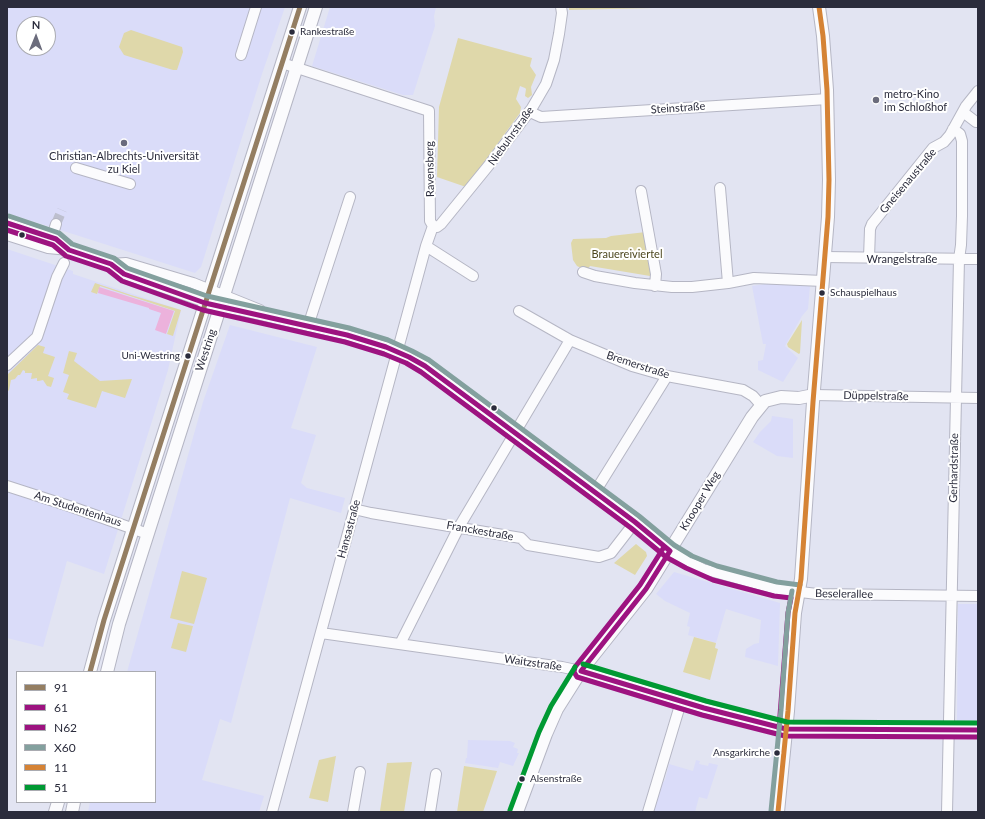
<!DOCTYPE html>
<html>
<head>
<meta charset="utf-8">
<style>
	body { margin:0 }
	#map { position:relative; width:985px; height:819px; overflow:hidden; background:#e2e4f2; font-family:Lato,sans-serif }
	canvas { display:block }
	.frame { position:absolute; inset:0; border:8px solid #2b2c3c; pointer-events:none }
	.legend { position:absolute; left:16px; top:671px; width:140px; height:132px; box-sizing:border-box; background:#fff; border:1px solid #aaabb1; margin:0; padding:5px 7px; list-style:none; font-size:12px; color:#2b2c3c }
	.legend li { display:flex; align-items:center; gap:8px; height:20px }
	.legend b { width:20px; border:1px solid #aaabb1 }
	.north { position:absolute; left:16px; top:16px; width:40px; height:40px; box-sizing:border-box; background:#fff; border:1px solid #aaabb1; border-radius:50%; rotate:1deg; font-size:11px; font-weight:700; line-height:16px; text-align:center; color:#2b2c3c }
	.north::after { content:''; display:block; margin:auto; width:14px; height:18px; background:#6b6c7c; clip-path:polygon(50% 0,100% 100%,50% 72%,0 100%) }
</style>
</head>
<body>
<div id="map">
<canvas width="985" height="819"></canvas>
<div class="frame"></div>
<ul class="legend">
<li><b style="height:5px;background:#947e62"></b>91</li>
<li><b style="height:5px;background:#9d1380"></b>61</li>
<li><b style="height:5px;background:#9d1380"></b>N62</li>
<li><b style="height:5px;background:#83a09e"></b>X60</li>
<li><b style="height:5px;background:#d58335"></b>11</li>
<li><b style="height:5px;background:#093"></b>51</li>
</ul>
<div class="north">N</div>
</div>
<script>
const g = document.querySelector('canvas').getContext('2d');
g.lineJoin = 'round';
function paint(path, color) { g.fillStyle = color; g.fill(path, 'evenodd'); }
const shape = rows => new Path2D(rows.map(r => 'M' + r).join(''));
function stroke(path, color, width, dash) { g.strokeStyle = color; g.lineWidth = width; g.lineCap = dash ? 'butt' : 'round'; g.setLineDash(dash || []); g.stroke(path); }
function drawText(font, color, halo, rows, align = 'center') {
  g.font = font + ' Lato,sans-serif'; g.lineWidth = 4; g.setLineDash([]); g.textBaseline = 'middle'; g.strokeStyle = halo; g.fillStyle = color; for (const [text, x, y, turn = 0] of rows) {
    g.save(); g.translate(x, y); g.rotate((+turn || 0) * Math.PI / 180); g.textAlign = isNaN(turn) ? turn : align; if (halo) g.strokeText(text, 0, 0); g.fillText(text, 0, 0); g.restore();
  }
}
paint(shape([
	[7,7,285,7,262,74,201,267,195,273,7,213],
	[24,24,48,24,48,48,24,48],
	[330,7,436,7,434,16,435,26,413,95,403,95,312,66],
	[7,249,73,271,73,274,181,310,168,370,104,574,67,561,43,647,7,638],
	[778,282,792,285,810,286,808,309,802,316,785,346,798,358,783,382,758,370,758,361,763,360,766,344,763,344,752,286],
	[230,325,317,347,291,428,316,435,301,483,307,488,345,498,341,513,290,498,231,723,220,719,202,780,264,796,259,812,88,812,90,802,155,802,155,672,127,672,203,402],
	[772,416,793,419,793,458,777,456,753,442,760,432,771,421],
	[674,572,780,603,778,666,745,657,746,649,754,644,759,643,761,620,726,609,716,643,688,635,690,627,687,626,690,613,665,601,656,594],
	[958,604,978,604,978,721,957,721],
	[468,740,510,741,515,743,513,747,518,749,517,753,519,753,513,766,500,762,498,768,465,763,466,758,467,758],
	[696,760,700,761,699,764,708,766,709,763,718,765,707,799,699,797,695,812,653,812,660,786,665,780,669,764,693,771]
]), '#dadcf9');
paint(shape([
	[569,7,695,7,569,10],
	[131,30,182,47,183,52,177,70,173,70,124,55,119,47,124,33],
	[458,38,532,58,530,66,536,75,531,87,532,95,528,98,525,96,526,89,525,88,520,86,516,99,521,107,520,113,466,187,437,177,439,107],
	[646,232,648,260,651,261,652,275,650,276,590,266,587,270,585,270,577,266,573,260,571,243,573,239,606,238,611,236],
	[95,283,131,295,181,310,173,336,167,334,175,311,100,286,97,294,91,292],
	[802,320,800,353,799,354,788,347,787,344],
	[38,345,45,347,43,353,55,357,48,376,54,378,51,387,47,386,43,380,39,381,37,381,37,378,31,379,32,373,25,373,25,371,23,370,20,375,18,375,15,379,11,380,9,390,7,392,7,375],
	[69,351,77,353,74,361,100,381,132,379,125,398,102,391,96,408,67,399,69,394,63,392,69,375,63,373],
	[636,544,646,552,647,556,635,575,614,563],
	[182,571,207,578,194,624,170,618],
	[178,623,193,626,186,652,171,648],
	[694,637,716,643,715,648,718,649,710,680,683,672],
	[336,756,328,802,309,798,319,760],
	[412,762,404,812,380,811,387,763],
	[464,766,497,771,483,812,457,812]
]), '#dfd8aa');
paint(shape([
	[99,287,174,311,166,334,155,330,161,313,149,309,149,308,98,293]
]), '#ecb2dc');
stroke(shape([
	[56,224,62,210]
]), '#bdbfce', 10, [10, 5]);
const minor = shape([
	[241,55,256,7],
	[282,63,429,111,430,221,433,226],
	[530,112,541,117,828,99],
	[963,112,976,122,978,122],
	[76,168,130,184],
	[720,188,728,283],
	[641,191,656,274,655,286],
	[7,223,56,239,69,250],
	[433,226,437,227,441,224,489,165,532,108,546,84,554,60,559,34,562,13,561,7],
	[7,235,48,248,69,250,111,264,126,263,193,283,260,310],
	[52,237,56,224],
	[426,246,473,276],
	[825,257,978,259],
	[869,258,870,229,872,224,933,148,944,142,950,135,966,106,978,91],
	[111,264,124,274,220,307,239,310,347,335,386,347,409,357,425,366,635,522,670,551,689,562,703,569,776,589,817,594,978,596],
	[583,272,595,276,635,283,672,287,692,287,728,283,754,278,823,281],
	[519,311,570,340,632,366,667,376,743,390,753,396,761,405],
	[308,326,350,197],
	[7,365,37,337,57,277,64,263],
	[814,395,978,398],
	[7,486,72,507,148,534],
	[595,492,667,376],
	[354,509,371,513,521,538,528,545,599,557,611,553,635,522],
	[321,633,562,667,581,671,704,708,786,729,978,730],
	[400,644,459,527,570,340],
	[272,812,426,246,433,226],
	[353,812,360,772],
	[430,812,436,774],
	[648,812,681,702],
	[947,812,956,398,959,259,961,245,962,216,962,141,960,134,953,129]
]);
const major = shape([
	[90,672,104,620,300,7],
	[107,672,119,624,316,7],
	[55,812,58,802],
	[72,812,74,802],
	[517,812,546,734,557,709,581,671,646,589,752,417,765,401,781,397,799,398,814,395],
	[778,812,788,711,795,613,801,579,813,402,828,217,829,180,827,90,823,36,819,7]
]);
stroke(minor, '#b5b6c4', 12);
stroke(major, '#b5b6c4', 14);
stroke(minor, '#fbfbfd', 10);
stroke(major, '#fbfbfd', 12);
stroke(shape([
	[90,672,104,620,300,7]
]), '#947e62', 5);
stroke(shape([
	[7,223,56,239,69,250,111,264,124,274,205,303,347,335,386,347,409,357,425,366,635,522,670,551],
	[581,671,704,708,786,729,978,730],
	[581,671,646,589,670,551]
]), '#9d1380', 5);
stroke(shape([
	[7,230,53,245,66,256,108,270,122,281,203,310,345,342,384,354,406,363,421,372,631,528,666,557,686,568,713,580,774,596,791,598,788,613,779,728],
	[664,547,640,585,575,667,574,672,577,677,702,715,785,736,978,737]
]), '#9d1380', 5);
stroke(shape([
	[9,216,59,233,72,244,114,258,127,268,207,296,349,328,388,340,412,351,429,360,639,516,674,545,692,556,717,566,777,582,800,585],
	[771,811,781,710,788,613,792,591]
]), '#83a09e', 5);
stroke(shape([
	[778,812,788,711,795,613,801,579,813,402,828,217,829,180,827,90,823,36,819,7]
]), '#d58335', 5);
stroke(shape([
	[583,664,706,701,787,722,978,723],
	[510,810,539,732,551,706,575,667]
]), '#093', 5);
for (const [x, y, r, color] of [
	[292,32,3.5,"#2b2c3c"],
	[876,100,4,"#6b6c7c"],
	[124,143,4,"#6b6c7c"],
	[22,235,3.5,"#2b2c3c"],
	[822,293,3.5,"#2b2c3c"],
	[188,356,3.5,"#2b2c3c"],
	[494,408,3.5,"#2b2c3c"],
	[777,753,3.5,"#2b2c3c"],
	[522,779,3.5,"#2b2c3c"]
]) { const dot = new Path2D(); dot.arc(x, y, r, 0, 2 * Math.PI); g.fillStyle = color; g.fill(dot); stroke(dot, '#fff', 1.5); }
drawText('10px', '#2b2c3c', '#fff', [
	["Rankestraße",300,32],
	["Schauspielhaus",830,293],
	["Uni-Westring",180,356,"right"],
	["Ansgarkirche",770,753,"right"],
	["Alsenstraße",530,779]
], 'left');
drawText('11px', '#2b2c3c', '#fff', [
	["metro-Kino",884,94],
	["im Schloßhof",884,107],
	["Christian-Albrechts-Universität",124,156,"center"],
	["zu Kiel",124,169,"center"]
], 'left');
drawText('11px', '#2b2c3c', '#fff', [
	["Steinstraße",678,108,-4],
	["Niebuhrstraße",511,136,-54],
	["Ravensberg",430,169,-91],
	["Gneisenaustraße",908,181,-50],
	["Wrangelstraße",902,259],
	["Westring",206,350,-72],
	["Bremerstraße",638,365,18],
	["Düppelstraße",876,396,1],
	["Gerhardstraße",954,468,-89],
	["Knooper Weg",700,501,-59],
	["Am Studentenhaus",78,509,18],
	["Hansastraße",349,529,-75],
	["Franckestraße",480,531,10],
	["Beselerallee",844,594,1],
	["Waitzstraße",533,663,8]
]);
drawText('11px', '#4e481f', '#fff', [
	["Brauereiviertel",627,254]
]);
</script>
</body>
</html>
